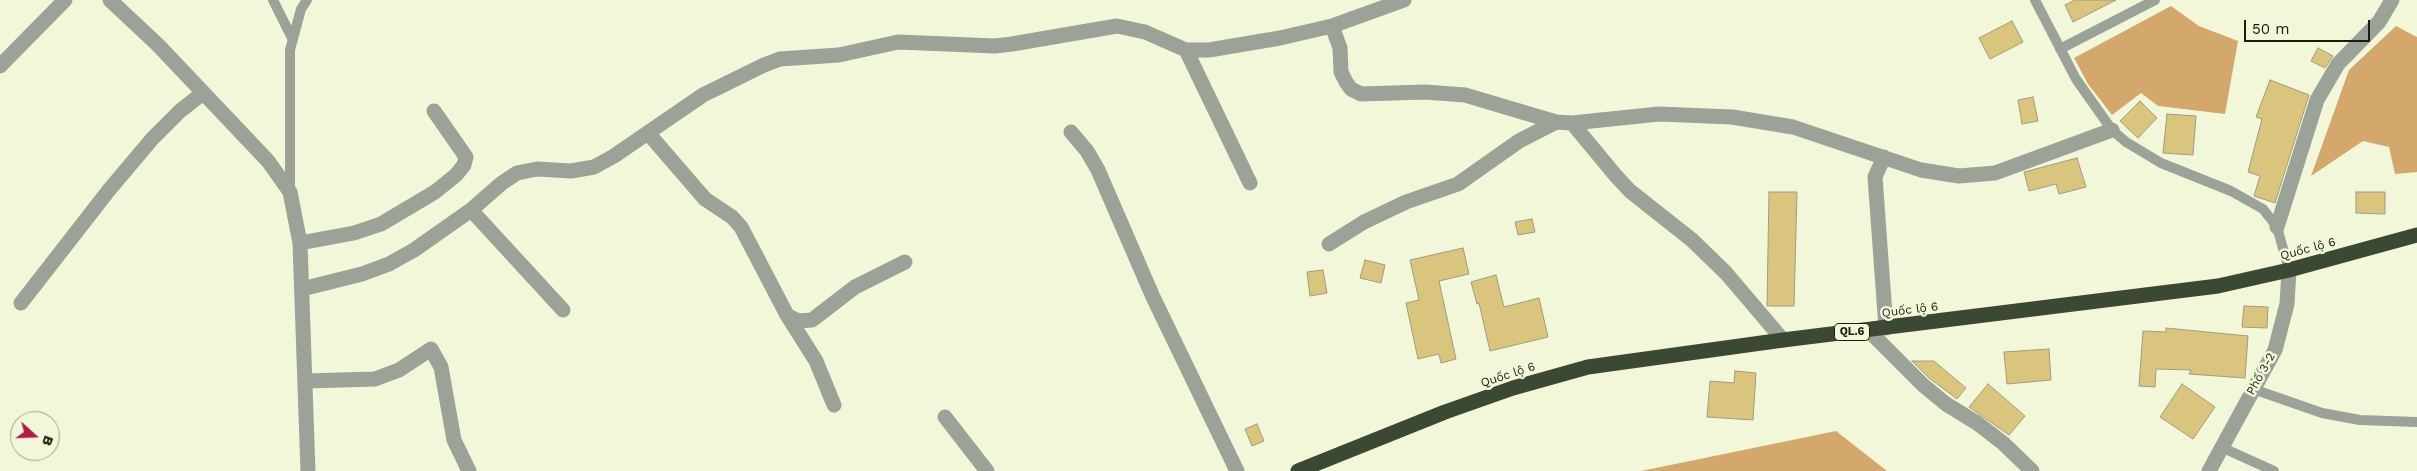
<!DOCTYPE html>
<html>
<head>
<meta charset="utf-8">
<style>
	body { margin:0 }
	#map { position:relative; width:2417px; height:471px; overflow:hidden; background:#f3f7da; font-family:"Work Sans",sans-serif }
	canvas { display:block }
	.north { position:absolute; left:10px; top:411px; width:50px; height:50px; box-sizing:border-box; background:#f3f7da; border:1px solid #9c9f8a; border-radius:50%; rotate:110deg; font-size:14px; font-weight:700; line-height:20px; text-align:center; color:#1a1b11 }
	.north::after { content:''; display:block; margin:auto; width:18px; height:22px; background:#af1c47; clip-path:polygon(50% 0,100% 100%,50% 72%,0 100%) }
	.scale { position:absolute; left:2244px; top:20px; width:126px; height:22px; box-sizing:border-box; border:2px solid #1a1b11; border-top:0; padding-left:6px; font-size:15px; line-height:18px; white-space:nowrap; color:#1a1b11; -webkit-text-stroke:4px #f3f7da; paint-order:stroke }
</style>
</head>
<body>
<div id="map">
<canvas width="2417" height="471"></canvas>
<div class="north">B</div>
<div class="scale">50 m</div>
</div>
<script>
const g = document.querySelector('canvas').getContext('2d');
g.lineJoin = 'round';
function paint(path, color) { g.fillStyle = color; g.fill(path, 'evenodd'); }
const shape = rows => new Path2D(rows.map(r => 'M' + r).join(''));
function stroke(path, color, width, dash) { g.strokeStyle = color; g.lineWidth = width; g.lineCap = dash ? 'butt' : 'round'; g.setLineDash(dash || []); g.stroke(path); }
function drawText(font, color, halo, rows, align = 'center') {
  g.font = font + ' "Work Sans",sans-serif'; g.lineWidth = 5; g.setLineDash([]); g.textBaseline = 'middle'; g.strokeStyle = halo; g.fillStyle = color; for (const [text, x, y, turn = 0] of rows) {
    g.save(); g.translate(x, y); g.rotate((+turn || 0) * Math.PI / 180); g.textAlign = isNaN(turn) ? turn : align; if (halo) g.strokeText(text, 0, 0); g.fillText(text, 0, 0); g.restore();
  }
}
paint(shape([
	[2171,6,2199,26,2238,41,2225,114,2158,106,2141,93,2112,115,2088,84,2074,58],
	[2396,26,2417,37,2417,172,2395,174,2389,147,2363,141,2311,176,2349,70],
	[1836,431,1887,471,1641,471]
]), '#d4a76c');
const building = shape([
	[2075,0,2116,0,2073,22,2065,5,2075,0],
	[2012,21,2023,42,1990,59,1979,38,2012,21],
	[2318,48,2333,56,2325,68,2311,61,2318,48],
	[2270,80,2309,95,2275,203,2254,196,2260,176,2248,172,2262,119,2256,117,2270,80],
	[2033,97,2038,121,2022,124,2018,100,2033,97],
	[2140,101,2157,118,2138,138,2120,121,2140,101],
	[2167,114,2196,116,2193,155,2163,153,2167,114],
	[2077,158,2086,187,2059,194,2056,184,2029,191,2024,172,2077,158],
	[1769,192,1797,192,1794,306,1767,306,1769,192],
	[2356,192,2385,192,2385,214,2356,213,2356,192],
	[1532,219,1535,232,1518,235,1515,222,1532,219],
	[1463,248,1469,274,1439,281,1456,359,1441,363,1439,354,1418,359,1406,303,1419,300,1410,260,1463,248],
	[1365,260,1385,265,1381,283,1360,278,1365,260],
	[1323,270,1327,293,1310,296,1307,272,1323,270],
	[1496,275,1504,307,1539,298,1548,337,1490,351,1479,303,1477,304,1471,282,1496,275],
	[2244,306,2268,307,2267,328,2242,327,2244,306],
	[2166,328,2248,336,2245,378,2189,374,2191,370,2156,369,2155,387,2139,386,2143,331,2166,332,2166,328],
	[2049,349,2051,380,2007,384,2004,352,2049,349],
	[1912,361,1934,361,1966,388,1957,399,1929,378,1912,361],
	[1735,371,1756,373,1753,420,1707,417,1710,381,1734,383,1735,371],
	[1988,384,2025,416,2009,435,1969,407,1988,384],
	[2182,384,2215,407,2193,439,2160,417,2182,384],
	[1257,424,1264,441,1252,446,1245,429,1257,424]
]);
paint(building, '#dac57f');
stroke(building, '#a29a7f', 1);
stroke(shape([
	[273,0,292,38],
	[2035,0,2076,79,2112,130,2126,142,2161,163,2231,191,2263,209,2277,227,2289,270],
	[2060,49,2155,0],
	[290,191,290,50,301,9,307,0],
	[2253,389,2322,413,2360,420,2417,422],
	[2221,447,2274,471]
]), '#9ba297', 10);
stroke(shape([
	[110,0,158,45,268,161,290,192,300,243,308,471],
	[1332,26,1340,48,1341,72,1346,82,1351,89,1361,94,1425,92,1465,95,1556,122,1572,123,1659,114,1732,117,1793,127,1921,170,1959,176,1995,173,2112,130],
	[1186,50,1250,183],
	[0,66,65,0],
	[1572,123,1616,176,1630,191,1692,240,1726,273,1783,340],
	[1071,132,1087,151,1098,170,1153,297,1237,471],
	[648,133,705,199,732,217,741,227,787,315,816,361,834,405],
	[1884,157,1875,177,1886,328],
	[471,210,563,310],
	[2277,227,2317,100,2338,64,2379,22,2392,0],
	[300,243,354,233,381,224,435,192,456,175,464,165,466,157,434,111],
	[1329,244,1364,222,1406,202,1458,184,1519,141,1556,122],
	[302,289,362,274,389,264,414,250,471,210,502,183,517,173,537,169,571,171,594,167,614,156,703,95,764,65,780,59,839,55,898,42,995,46,1012,44,1117,26,1145,32,1186,50,1209,50,1280,38,1332,26,1404,0],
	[21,303,109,190,152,139,180,111,203,93],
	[787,315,798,321,812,320,855,287,905,262],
	[1868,330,1923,385,1946,404,1977,423,2003,443,2032,471],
	[306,381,375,379,399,370,431,349,441,367,454,440,469,471],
	[945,417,987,471],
	[2209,471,2275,350,2287,304,2289,270]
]), '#9ba297', 15);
stroke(shape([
	[1298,471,1445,412,1513,388,1588,367,1783,340,2218,286,2289,270,2417,235]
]), '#3b4833', 15);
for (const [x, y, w] of [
	[1852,332,35]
]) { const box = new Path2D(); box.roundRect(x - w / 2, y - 8.5, w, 17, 4); g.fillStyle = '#f3f7da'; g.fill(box); stroke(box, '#1a1b11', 1); }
drawText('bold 11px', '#1a1b11', null, [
	["QL.6",1852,332]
]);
drawText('12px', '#1a1b11', '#f3f7da', [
	["Quốc lộ 6",2308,249,-15],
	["Quốc lộ 6",1910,310,-7],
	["Phố 3-2",2261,374,-61],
	["Quốc lộ 6",1508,375,-18]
]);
</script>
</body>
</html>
